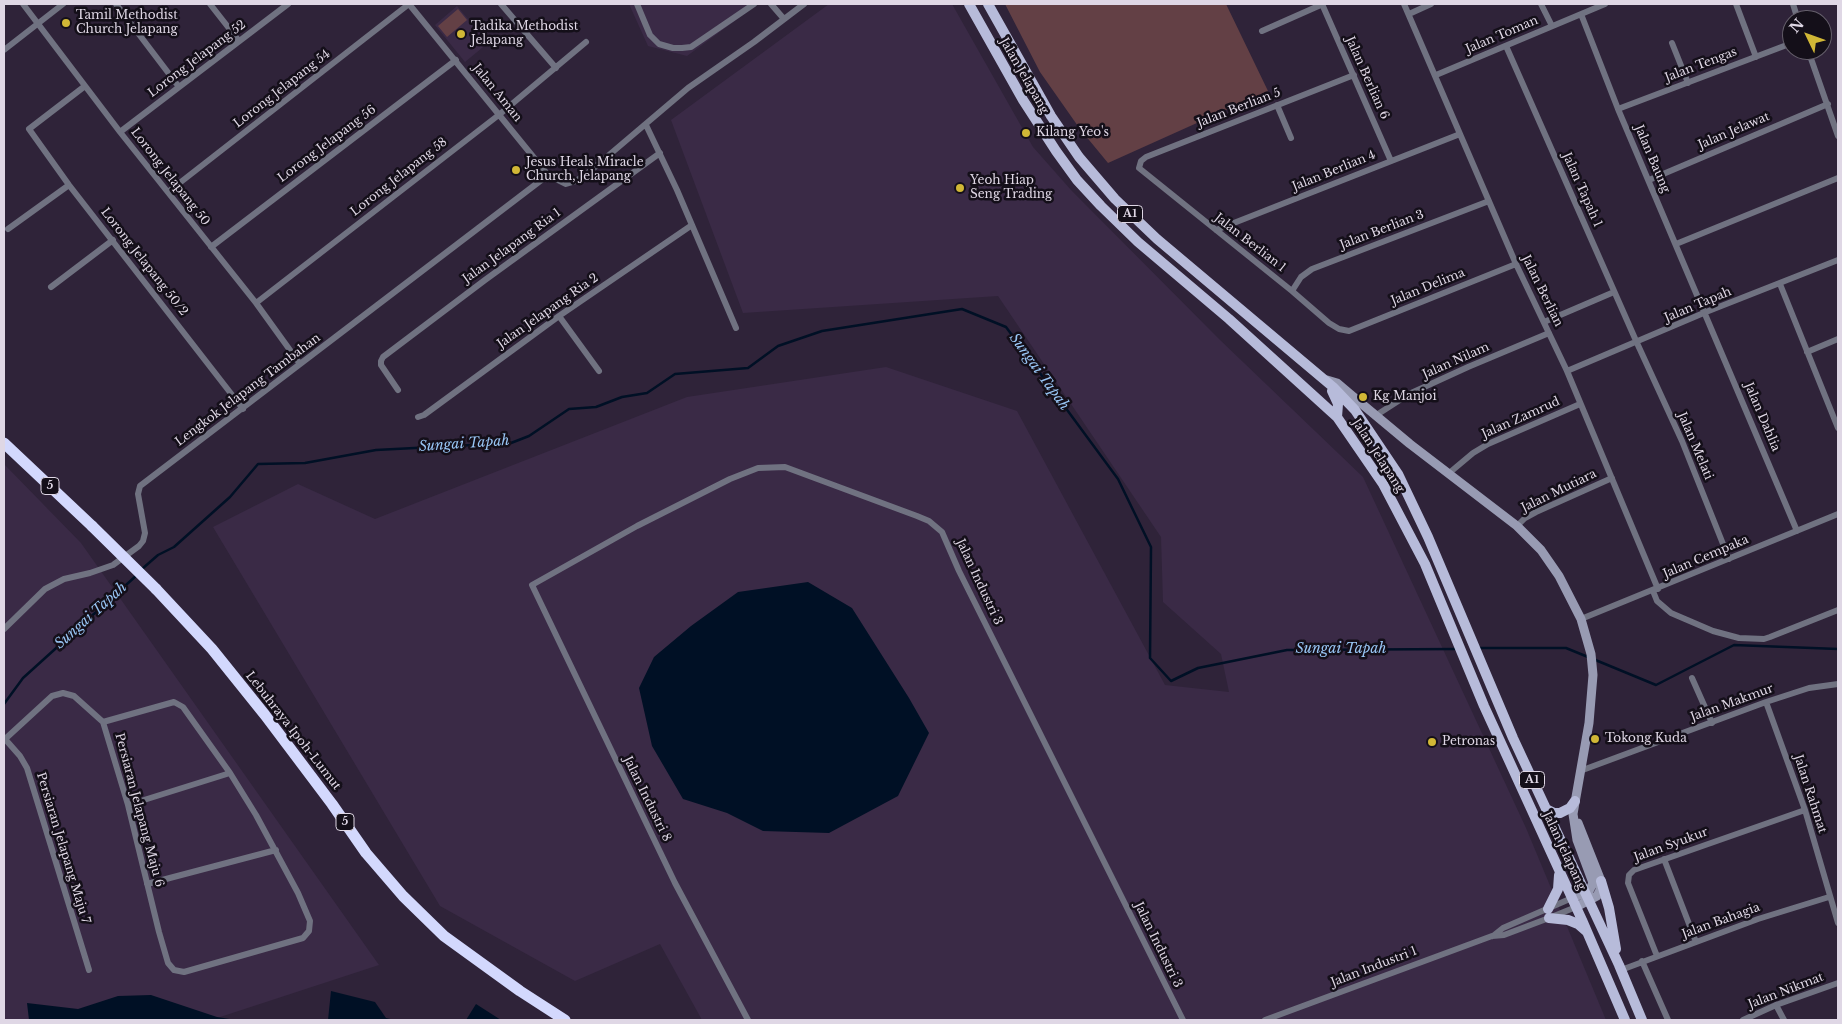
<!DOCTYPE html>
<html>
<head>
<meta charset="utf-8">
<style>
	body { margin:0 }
	#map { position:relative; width:1842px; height:1024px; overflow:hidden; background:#2f2339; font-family:"Libre Baskerville",serif }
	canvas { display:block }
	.frame { position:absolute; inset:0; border:5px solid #dfd7e5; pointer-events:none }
	.north { position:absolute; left:1782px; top:10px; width:50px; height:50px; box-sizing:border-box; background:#140f19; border:1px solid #655f6b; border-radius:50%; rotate:312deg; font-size:14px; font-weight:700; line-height:20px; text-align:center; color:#dfd7e5 }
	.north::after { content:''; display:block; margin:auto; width:18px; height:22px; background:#d1b736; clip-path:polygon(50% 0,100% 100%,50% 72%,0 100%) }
</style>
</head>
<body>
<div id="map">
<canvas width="1842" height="1024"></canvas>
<div class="frame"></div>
<div class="north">N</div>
</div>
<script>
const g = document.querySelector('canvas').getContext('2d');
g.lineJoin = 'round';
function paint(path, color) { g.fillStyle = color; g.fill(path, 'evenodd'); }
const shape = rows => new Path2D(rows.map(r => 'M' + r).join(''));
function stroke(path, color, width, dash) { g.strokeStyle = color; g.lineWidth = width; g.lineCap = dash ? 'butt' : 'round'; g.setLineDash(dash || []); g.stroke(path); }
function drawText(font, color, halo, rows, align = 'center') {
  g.font = font + ' "Libre Baskerville",serif'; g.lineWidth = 5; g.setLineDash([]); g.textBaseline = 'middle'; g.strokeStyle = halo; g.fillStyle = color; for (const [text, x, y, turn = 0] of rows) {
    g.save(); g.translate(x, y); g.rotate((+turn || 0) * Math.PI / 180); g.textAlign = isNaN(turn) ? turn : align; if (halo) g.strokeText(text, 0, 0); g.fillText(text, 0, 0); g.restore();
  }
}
paint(shape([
	[629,4,758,4,687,56,648,46],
	[829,4,952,4,1033,147,1071,190,1219,339,1363,477,1526,828,1606,1020,702,1020,660,944,575,981,440,906,213,527,298,484,375,519,687,397,886,367,1017,411,1165,685,1229,692,1221,654,1163,602,1161,537,998,296,743,313,671,120],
	[457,6,488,43,465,62,435,25],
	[4,464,81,543,379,965,211,1020,4,1020]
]), '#3a2a46');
paint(shape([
	[1005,4,1226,4,1268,91,1108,163,1080,129,1040,72],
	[458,9,467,20,447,37,438,26]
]), '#634045');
paint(shape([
	[808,582,852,608,909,698,929,733,898,796,829,833,763,831,727,813,683,799,652,746,639,688,654,657,691,626,738,592],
	[331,991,375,1002,386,1018,395,1020,328,1020],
	[151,995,217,1017,236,1020,29,1020,27,1003,78,1009,118,996],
	[476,1004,501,1020,466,1020]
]), '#001025');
stroke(shape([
	[142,569,158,555,174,547,230,497,258,464,305,463,376,450,511,443,529,436,569,409,596,407,622,397,647,393,675,374,748,368,778,346,822,331,962,309,1006,327,1118,479,1151,547,1150,658,1171,681,1198,668,1287,650,1457,649],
	[1478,648,1566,648,1588,657],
	[1593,659,1656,685,1734,645,1838,649],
	[4,704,23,678,137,575]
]), '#001025', 2.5);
stroke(shape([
	[23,4,120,132,256,303,300,364],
	[116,4,179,87],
	[210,4,239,41],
	[409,4,548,175,566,184,576,181,589,172,688,88,754,42,804,4],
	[501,4,556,68],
	[637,4,650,35,659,44,673,48,682,48,691,47,754,4],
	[771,4,784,19],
	[1322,4,1391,161],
	[1404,4,1516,264,1567,371,1658,589],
	[1541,4,1552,26],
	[1736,4,1756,57],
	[1793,4,1798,20],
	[1409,14,1431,4],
	[1581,14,1618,109,1797,531],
	[1262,31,1323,4],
	[1672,43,1688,83],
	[1506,46,1637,343,1682,441,1729,559],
	[4,50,63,4],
	[1808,50,1838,136],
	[1354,75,1146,157,1141,161,1139,168,1292,291,1329,323,1339,329,1349,331,1516,264],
	[1436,75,1605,4],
	[85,86,29,129,69,185,243,409],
	[1277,105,1291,138],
	[1618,109,1792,43],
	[646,125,677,190,736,328],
	[120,132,288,4],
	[1649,180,1828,104],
	[168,192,409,4],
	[8,229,69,185],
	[1216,230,1460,134],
	[1676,244,1838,178],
	[211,247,456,60],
	[1780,284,1838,428],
	[51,287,113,240],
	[1292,291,1301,277,1312,269,1489,201],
	[256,303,500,114,586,42],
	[559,316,599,371],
	[1544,322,1614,292],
	[1807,352,1838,339],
	[1567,371,1706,312,1838,260],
	[398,390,381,365,381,361,383,357,485,280,660,153],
	[1375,416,1409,394,1468,367,1549,333],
	[418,417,424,415,559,316,692,225],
	[1448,474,1473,453,1488,444,1580,404],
	[1517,526,1525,518,1536,512,1612,478],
	[1653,591,1657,601,1671,613,1713,631,1739,638,1764,639,1770,637,1838,610],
	[1581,619,1838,514],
	[4,629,45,589,64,579,90,573,113,565,139,546,143,541,145,533,138,494,140,486,548,175],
	[1692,678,1712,723],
	[1766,702,1805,810,1838,923],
	[5,739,20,756,27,768,89,970],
	[4,740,52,696,63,693,74,696,103,722,128,805,159,932,168,963,174,970,184,972,303,938,309,931,310,921,298,893,256,815,230,773,183,707,174,702,103,722],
	[1580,771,1766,702,1809,688,1838,684],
	[128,805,230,773],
	[1664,859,1696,942],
	[147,884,276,850],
	[1493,936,1503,928,1572,898],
	[1657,956,1628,883,1629,875,1634,870,1805,810],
	[1642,961,1668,1020],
	[1621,970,1758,919,1829,897],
	[1776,1005,1784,1020],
	[748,1020,675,883,532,585,637,526,730,479,758,468,785,467,917,516,929,521,942,532,959,571,1183,1020],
	[1265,1020,1492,936,1504,935,1549,918,1576,907],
	[1743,1020,1776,1005,1838,983]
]), '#707281', 6);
stroke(shape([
	[1327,380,1337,383,1350,394,1410,444,1517,526,1541,550,1559,576,1581,619,1591,654,1593,675,1589,723,1573,814,1577,840,1593,883,1589,891,1572,898],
	[1576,907,1597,896,1600,890,1601,881,1578,823]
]), '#989bb3', 9);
stroke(shape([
	[969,4,1023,100,1056,151,1077,180,1101,206,1138,242,1229,319,1337,417,1383,484,1425,564,1484,706,1582,920,1625,1020],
	[988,4,1051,116,1079,157,1115,199,1157,239,1333,387,1355,410,1398,474,1428,537,1513,738,1619,965,1642,1020],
	[1332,391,1338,404,1337,417],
	[1546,809,1554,813,1560,813,1570,808,1575,801],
	[1601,881,1609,908,1616,949],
	[1548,909,1558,889,1559,875],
	[1549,918,1568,920,1578,924,1586,931]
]), '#b7bbda', 10);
stroke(shape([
	[4,443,92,526],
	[156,589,212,649,265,715,332,804,366,853,403,896,444,936,520,991,565,1020]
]), '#d3d8fd', 11);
stroke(shape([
	[92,526,156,589]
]), '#d3d8fd', 11);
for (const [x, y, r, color] of [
	[66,23,5,"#d1b736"],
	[461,34,5,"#d1b736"],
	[1026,133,5,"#d1b736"],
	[516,170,5,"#d1b736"],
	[960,188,5,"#d1b736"],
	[1363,397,5,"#d1b736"],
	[1595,739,5,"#d1b736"],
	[1432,742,5,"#d1b736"]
]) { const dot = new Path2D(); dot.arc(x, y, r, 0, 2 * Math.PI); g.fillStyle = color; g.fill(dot); stroke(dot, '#140f19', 2); }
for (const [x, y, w] of [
	[1130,214,25],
	[50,486,18],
	[1532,780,25],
	[345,822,18]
]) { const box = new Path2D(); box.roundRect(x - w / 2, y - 8.5, w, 17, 4); g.fillStyle = '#140f19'; g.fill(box); stroke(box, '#dfd7e5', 1); }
drawText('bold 11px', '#dfd7e5', null, [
	["A1",1130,214],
	["5",50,486],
	["A1",1532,780],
	["5",345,822]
]);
drawText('12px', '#dfd7e5', '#140f19', [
	["Tamil Methodist",76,16],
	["Church Jelapang",76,30],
	["Tadika Methodist",471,27],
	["Jelapang",471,41],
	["Kilang Yeo's",1036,133],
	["Jesus Heals Miracle",526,163],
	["Church, Jelapang",526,177],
	["Yeoh Hiap",970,181],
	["Seng Trading",970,195],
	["Kg Manjoi",1373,397],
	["Tokong Kuda",1605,739],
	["Petronas",1442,742]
], 'left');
drawText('12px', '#dfd7e5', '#140f19', [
	["Jalan Toman",1502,35,-23],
	["Lorong Jelapang 52",197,59,-37],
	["Jalan Tengas",1701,65,-21],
	["Jalan Jelapang",1024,76,60],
	["Jalan Berlian 6",1367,78,66],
	["Lorong Jelapang 54",282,89,-38],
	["Jalan Aman",497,93,51],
	["Jalan Berlian 5",1239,108,-21],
	["Jalan Jelawat",1734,131,-23],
	["Lorong Jelapang 56",327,144,-37],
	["Jalan Baung",1652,159,67],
	["Jalan Berlian 4",1334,171,-22],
	["Lorong Jelapang 50",170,177,52],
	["Lorong Jelapang 58",399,177,-38],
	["Jalan Tapah 1",1582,190,66],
	["Jalan Berlian 3",1382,230,-21],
	["Jalan Berlian 1",1250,243,38],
	["Jalan Jelapang Ria 1",512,246,-36],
	["Lorong Jelapang 50/2",144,262,52],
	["Jalan Delima",1428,287,-22],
	["Jalan Berlian",1542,291,64],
	["Jalan Tapah",1698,305,-23],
	["Jalan Jelapang Ria 2",548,311,-35],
	["Jalan Nilam",1456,361,-24],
	["Lengkok Jelapang Tambahan",248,390,-37],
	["Jalan Dahlia",1762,417,67],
	["Jalan Zamrud",1521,418,-24],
	["Jalan Melati",1695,446,67],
	["Jalan Jelapang",1378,456,57],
	["Jalan Mutiara",1559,491,-26],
	["Jalan Cempaka",1706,557,-23],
	["Jalan Industri 3",979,582,65],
	["Jalan Makmur",1732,703,-20],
	["Lebuhraya Ipoh-Lumut",293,731,52],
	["Jalan Rahmat",1810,794,72],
	["Jalan Industri 8",647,799,64],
	["Persiaran Jelapang Maju 6",139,810,75],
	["Jalan Syukur",1671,845,-20],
	["Persiaran Jelapang Maju 7",63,848,73],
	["Jalan Jelapang",1564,851,65],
	["Jalan Bahagia",1721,921,-20],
	["Jalan Industri 3",1158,945,64],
	["Jalan Industri 1",1374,967,-21],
	["Jalan Nikmat",1786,991,-21]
]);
drawText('italic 14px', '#98c5f4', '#140f19', [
	["Sungai Tapah",1039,372,54],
	["Sungai Tapah",464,444,-4],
	["Sungai Tapah",91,616,-42],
	["Sungai Tapah",1341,649]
]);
</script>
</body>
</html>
